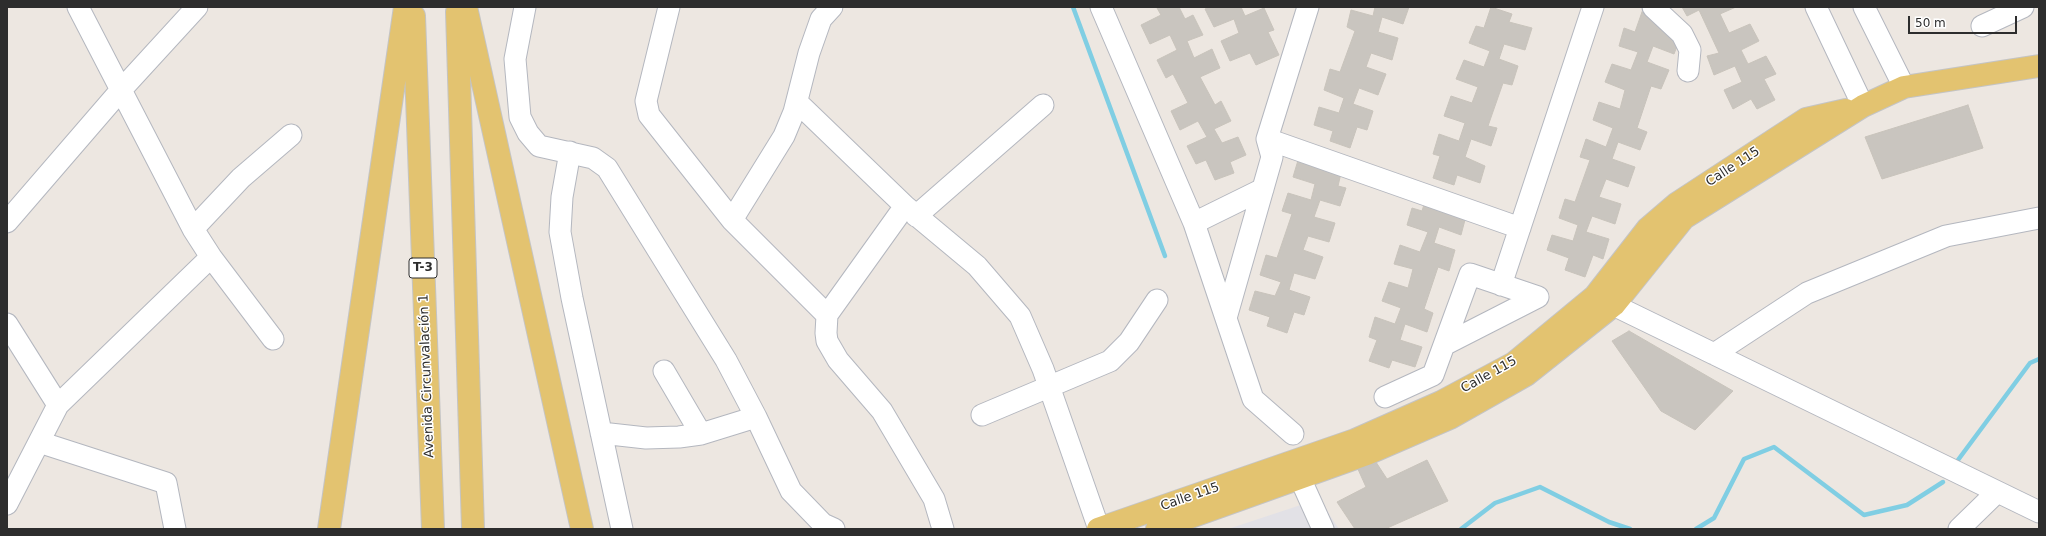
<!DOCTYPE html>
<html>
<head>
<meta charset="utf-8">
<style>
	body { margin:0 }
	#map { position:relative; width:2046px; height:536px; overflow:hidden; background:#ede7e1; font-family:"DejaVu Sans",sans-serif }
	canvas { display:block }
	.frame { position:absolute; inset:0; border:8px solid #2d2d2d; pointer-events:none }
	.scale { position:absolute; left:1908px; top:16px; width:109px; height:18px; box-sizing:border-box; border:2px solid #2d2d2d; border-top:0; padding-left:5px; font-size:12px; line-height:14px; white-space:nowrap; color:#2d2d2d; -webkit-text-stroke:3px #fff; paint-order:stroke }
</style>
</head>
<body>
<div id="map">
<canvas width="2046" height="536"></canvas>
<div class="frame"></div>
<div class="scale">50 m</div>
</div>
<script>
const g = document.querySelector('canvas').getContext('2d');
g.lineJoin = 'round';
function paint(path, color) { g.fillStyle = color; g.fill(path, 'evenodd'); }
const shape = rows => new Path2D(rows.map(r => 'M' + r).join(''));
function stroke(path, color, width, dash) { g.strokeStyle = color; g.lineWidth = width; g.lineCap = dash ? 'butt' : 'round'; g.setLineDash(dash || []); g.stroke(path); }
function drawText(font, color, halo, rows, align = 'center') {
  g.font = font + ' "DejaVu Sans",sans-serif'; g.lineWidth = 3; g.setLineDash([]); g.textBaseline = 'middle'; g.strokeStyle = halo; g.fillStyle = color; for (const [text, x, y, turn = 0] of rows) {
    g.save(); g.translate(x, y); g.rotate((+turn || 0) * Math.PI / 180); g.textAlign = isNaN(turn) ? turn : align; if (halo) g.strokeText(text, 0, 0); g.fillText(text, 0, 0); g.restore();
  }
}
paint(shape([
	[1319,499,1339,529,1228,529]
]), '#e2e1e6');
stroke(shape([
	[1073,7,1165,256],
	[1958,460,2030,363,2039,359],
	[1461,529,1495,503,1540,487,1609,522,1630,529],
	[1696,529,1714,518,1744,459,1774,447,1864,515,1907,505,1943,482]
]), '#80cee3', 4.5);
const building = shape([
	[1160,7,1179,7,1185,19,1193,15,1203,35,1187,41,1194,58,1212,49,1220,68,1200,77,1215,105,1221,101,1231,121,1214,129,1222,143,1238,137,1246,155,1230,162,1234,173,1215,180,1206,160,1196,164,1187,146,1207,137,1198,121,1180,130,1171,111,1188,103,1173,74,1166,78,1157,60,1177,50,1170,35,1150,44,1141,25,1161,15,1157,8,1160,7],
	[1209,7,1241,7,1245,16,1264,8,1274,30,1268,32,1279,55,1256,65,1250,53,1230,61,1221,41,1239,33,1234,19,1214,27,1205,9,1209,7],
	[1375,7,1409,7,1403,24,1382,17,1378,32,1398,38,1392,60,1371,53,1366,67,1386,74,1378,95,1359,88,1353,104,1373,111,1367,130,1357,127,1350,148,1330,141,1333,131,1314,125,1319,107,1339,113,1344,98,1324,90,1330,69,1340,72,1355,31,1347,27,1351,10,1373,16,1375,7],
	[1491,7,1512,14,1509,22,1532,28,1525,50,1504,44,1499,59,1518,66,1512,85,1503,83,1488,126,1497,128,1491,146,1471,139,1465,157,1485,166,1480,183,1457,175,1454,185,1433,178,1440,156,1433,154,1439,134,1459,141,1465,123,1444,116,1451,96,1472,103,1478,87,1456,79,1464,60,1484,67,1490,51,1469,43,1476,26,1484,28,1491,7],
	[1682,7,1736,7,1720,14,1729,33,1750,24,1759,41,1741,50,1748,64,1766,56,1776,74,1764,79,1775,100,1757,109,1751,99,1733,109,1724,90,1742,82,1735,66,1714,75,1707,56,1719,53,1699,10,1687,16,1682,7],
	[1642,12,1661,18,1658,27,1681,36,1674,54,1653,46,1647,62,1669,70,1661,89,1651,86,1637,128,1647,132,1640,150,1618,142,1612,159,1635,167,1628,187,1606,179,1599,197,1621,204,1615,224,1592,216,1586,232,1609,239,1603,259,1593,255,1585,277,1565,270,1569,258,1547,250,1552,235,1573,241,1578,225,1559,218,1565,199,1575,202,1590,160,1580,157,1586,139,1606,147,1613,128,1593,120,1599,102,1620,109,1625,90,1605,82,1612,64,1631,70,1638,52,1619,46,1624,28,1635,32,1642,12],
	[1968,105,1983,148,1882,179,1865,137,1968,105],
	[1299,157,1342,169,1338,186,1346,188,1340,206,1320,200,1314,217,1335,223,1329,242,1308,236,1303,250,1323,257,1315,279,1294,273,1289,290,1310,297,1304,315,1294,312,1287,333,1267,326,1270,317,1249,310,1255,291,1275,296,1281,282,1260,275,1266,255,1277,258,1292,214,1282,211,1288,193,1311,200,1315,184,1293,177,1299,157],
	[1426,198,1466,216,1461,235,1439,227,1434,243,1455,250,1449,271,1438,267,1424,309,1433,313,1427,332,1405,324,1400,340,1422,347,1415,367,1392,360,1389,368,1369,361,1377,340,1369,337,1375,317,1395,324,1401,308,1382,301,1389,282,1408,288,1413,269,1394,264,1400,245,1420,252,1428,232,1407,225,1412,208,1422,211,1426,198],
	[1629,331,1733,391,1695,430,1661,411,1612,341,1629,331],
	[1374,459,1387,479,1427,460,1448,501,1385,529,1355,529,1337,502,1366,487,1357,467,1374,459]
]);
paint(building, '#c9c5bf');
stroke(building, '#c8c3bb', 1);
const minor = shape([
	[525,7,515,59,520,117,528,133,539,146,593,158,607,168,726,360,756,417,791,491,823,524,834,529],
	[669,7,646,101,649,115,732,220,827,315],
	[1101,7,1194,223,1253,399,1293,434],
	[1653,7,1682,34,1690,50,1688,71],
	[1816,7,1863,106],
	[1864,7,1904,87],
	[1982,26,2023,7],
	[797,102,905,206,977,266,1020,316,1043,369,1099,529],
	[1267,139,1520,228],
	[570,152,562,197,560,232,572,298,622,529],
	[905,206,827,315,826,333,827,341,838,360,882,411,934,499,943,529],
	[916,216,1043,105],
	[732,220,784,136,794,112,809,53,821,19,832,7],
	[7,222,120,91,197,7],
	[1194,223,1263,189],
	[193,229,241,178,291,135],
	[211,257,273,339],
	[1501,285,1593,7],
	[1599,298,2039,512],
	[1226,318,1272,157,1267,139,1308,7],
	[7,324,58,405],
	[1714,354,1807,293,1946,236,2039,218],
	[664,371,701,434],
	[1385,397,1433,375,1444,345,1470,274,1538,297,1444,345],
	[982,415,1110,361,1129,342,1157,300],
	[601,433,646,438,679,437,701,434,756,417],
	[39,442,166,483,175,529],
	[1300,478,1323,529],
	[7,504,58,405,211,257,193,229,78,7],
	[1959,529,1997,492]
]);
const major = shape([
	[466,7,582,529],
	[457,12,473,529],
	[414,16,433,529],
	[329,529,405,7],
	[1098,529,1355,440,1441,402,1514,363,1595,296,1648,228,1676,204,1806,119,1846,110],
	[1157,529,1367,454,1450,418,1526,375,1614,305,1684,218,1863,106,1904,87,2039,66]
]);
stroke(minor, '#b4b7bf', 23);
stroke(major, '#c4c4c4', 24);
stroke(minor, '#fff', 21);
stroke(major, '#e3c370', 22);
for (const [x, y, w] of [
	[423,268,28]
]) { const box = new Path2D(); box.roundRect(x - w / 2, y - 10, w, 20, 3); g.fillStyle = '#fff'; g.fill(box); stroke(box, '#2d2d2d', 1); }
drawText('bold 12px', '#2d2d2d', null, [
	["T-3",423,268]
]);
drawText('13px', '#2d2d2d', '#fff', [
	["Calle 115",1733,167,-33],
	["Calle 115",1489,375,-29],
	["Avenida Circunvalación 1",427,376,-92],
	["Calle 115",1190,497,-19]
]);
</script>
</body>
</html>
